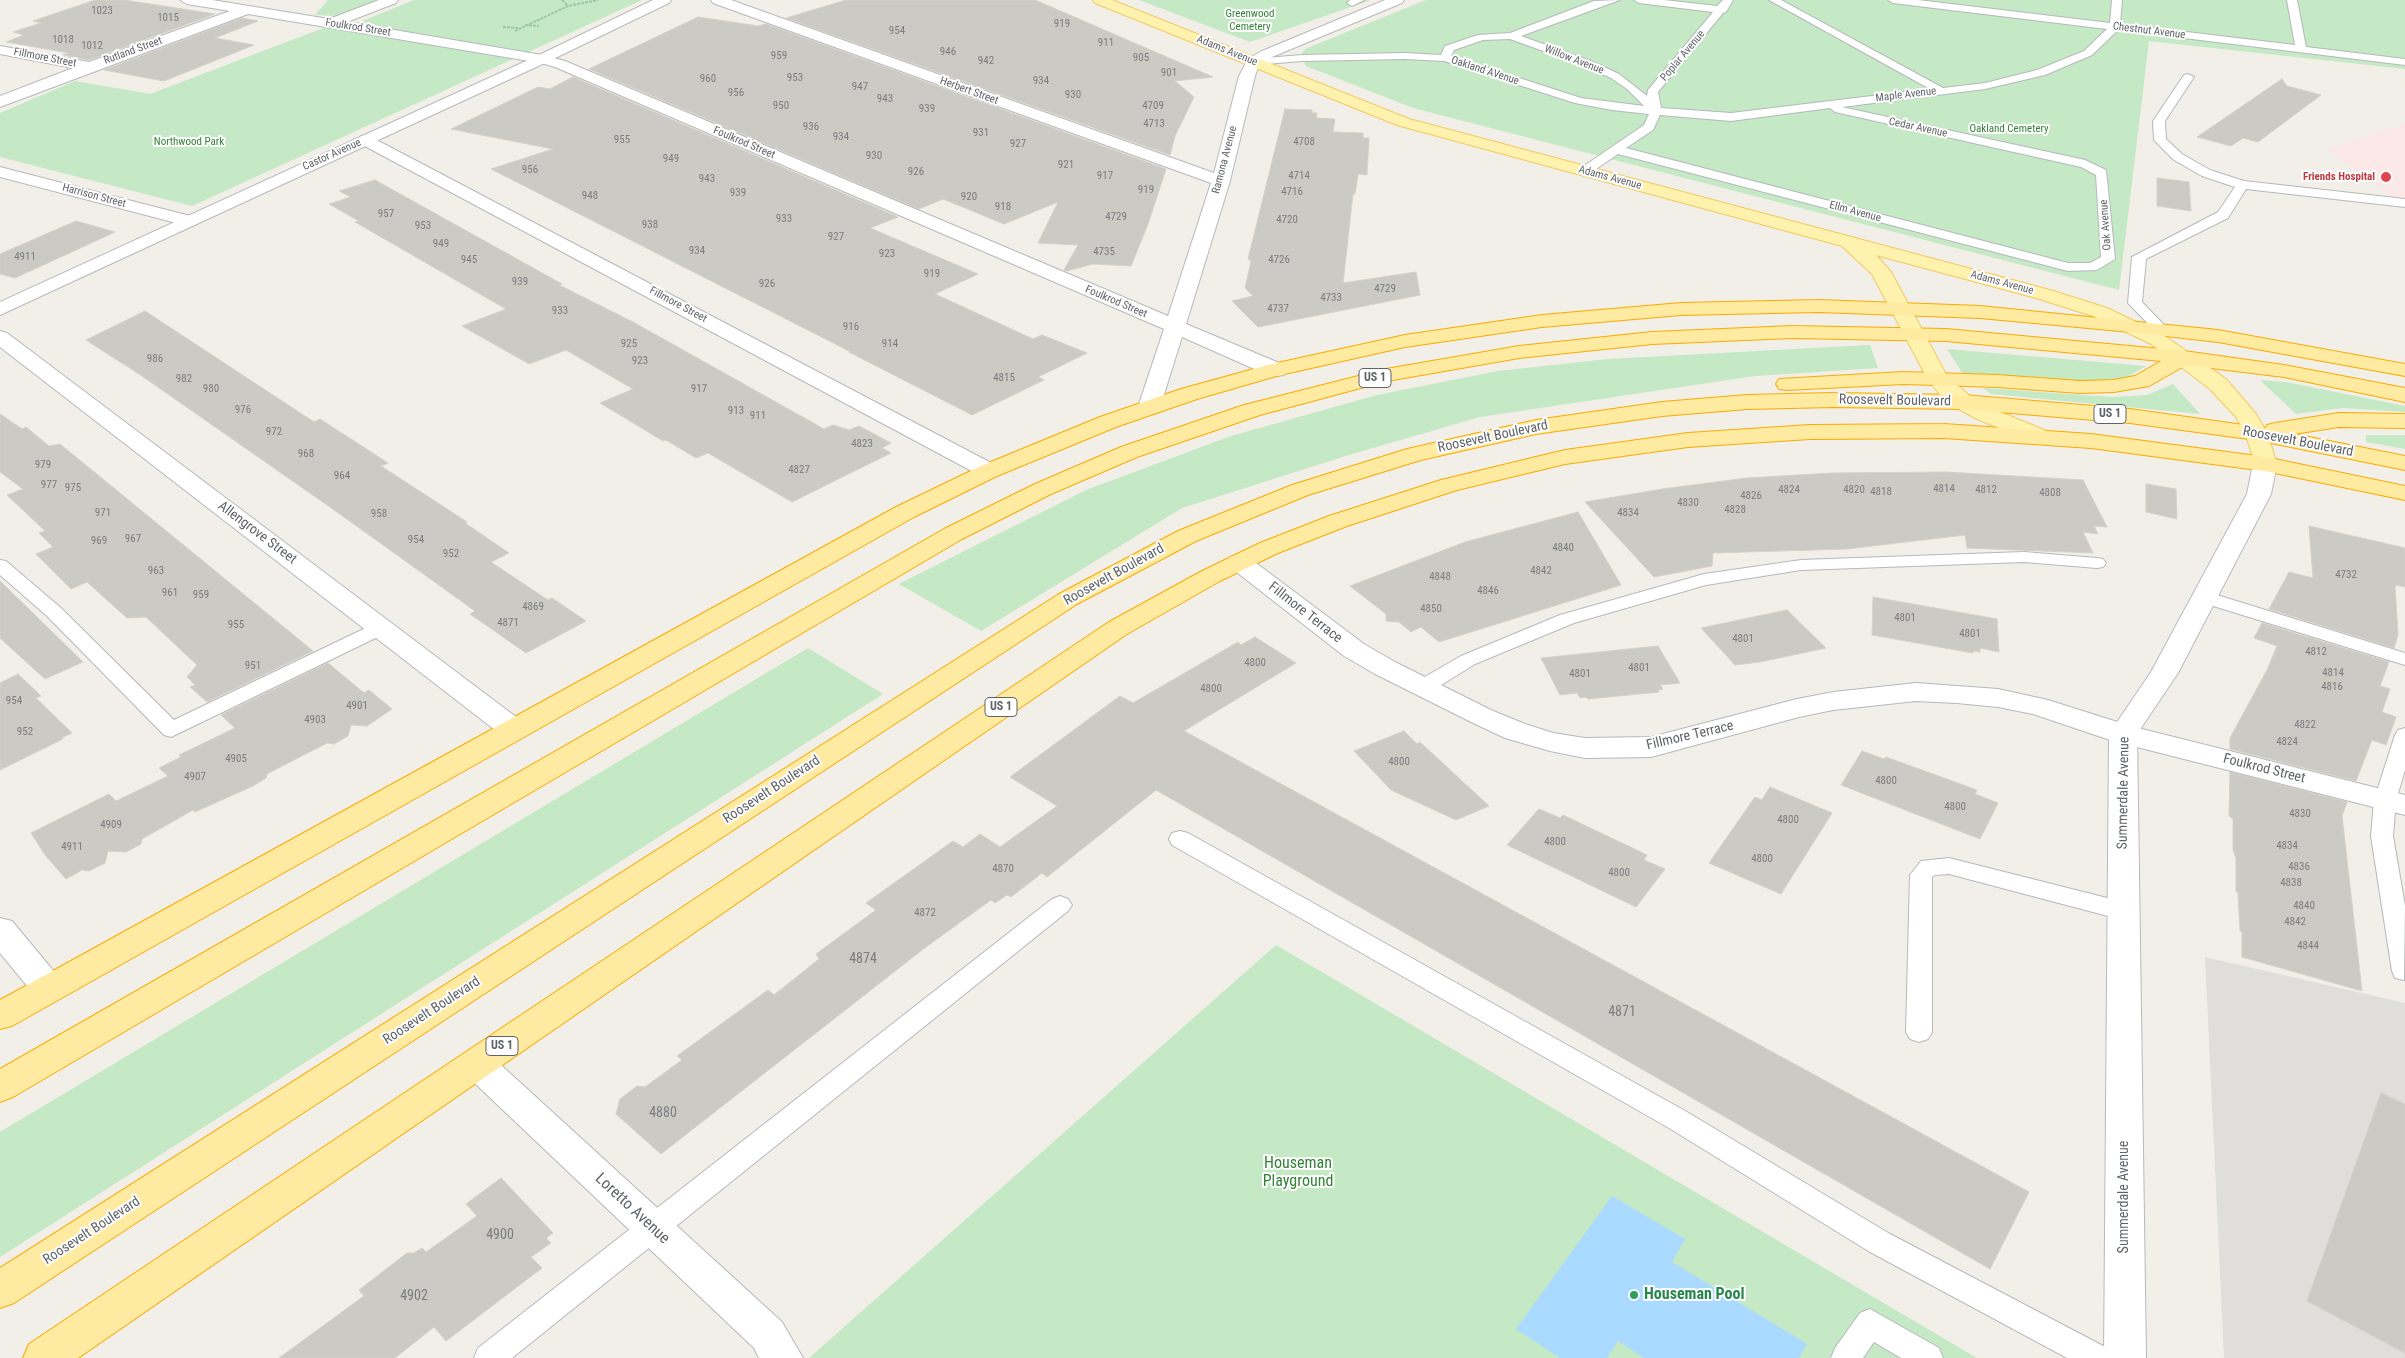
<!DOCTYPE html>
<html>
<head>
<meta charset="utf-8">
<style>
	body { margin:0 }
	canvas { display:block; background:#f1efe8 }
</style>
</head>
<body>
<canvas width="2405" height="1358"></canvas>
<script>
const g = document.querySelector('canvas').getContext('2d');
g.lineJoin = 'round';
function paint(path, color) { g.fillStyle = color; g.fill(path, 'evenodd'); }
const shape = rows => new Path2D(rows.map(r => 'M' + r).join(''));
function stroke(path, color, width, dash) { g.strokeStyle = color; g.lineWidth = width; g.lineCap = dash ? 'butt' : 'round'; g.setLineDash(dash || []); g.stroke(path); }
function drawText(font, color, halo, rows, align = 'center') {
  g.font = font + ' "Roboto Condensed",sans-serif'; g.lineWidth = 4; g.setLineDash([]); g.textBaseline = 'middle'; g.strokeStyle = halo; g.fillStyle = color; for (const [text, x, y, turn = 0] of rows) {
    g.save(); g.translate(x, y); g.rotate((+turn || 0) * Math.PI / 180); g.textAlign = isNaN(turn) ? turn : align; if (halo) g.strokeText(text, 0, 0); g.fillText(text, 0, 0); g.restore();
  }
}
paint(shape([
	[2205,957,2405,1003,2405,1358,2224,1358]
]), '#e0deda');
paint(shape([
	[2405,124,2405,206,2328,149]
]), '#fce8e6');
paint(shape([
	[328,0,381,0,341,16,315,15],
	[414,0,642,0,192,206,0,157,0,113,75,81,150,94,326,27,340,30],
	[1139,0,1371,0,1250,42],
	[1426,0,2405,0,2405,69,2149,41,2119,290,1413,108,1306,66,1303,60,1301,55,1305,49],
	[1870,345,1878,368,1755,376,1480,417,1352,454,1182,508,981,631,899,584,1086,490,1231,436,1377,395,1498,371,1608,359],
	[1947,349,2146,366,2124,379,2091,384,1963,374],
	[2260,380,2286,382,2405,406,2405,412,2343,408,2296,414],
	[2173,384,2200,414,1991,394,1983,388,2112,397,2147,395],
	[2366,435,2405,435,2405,449,2366,442],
	[808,648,883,694,0,1257,0,1132],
	[1276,945,1977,1358,809,1358]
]), '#c5e8c5');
paint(shape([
	[1612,1196,1685,1239,1672,1262,1807,1344,1799,1358,1644,1358,1618,1341,1607,1358,1560,1358,1516,1329]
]), '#aadaff');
const building = shape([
	[95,0,124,0,215,14,89,60,63,55,69,53,6,42,24,35,13,32,41,23,33,21,95,0],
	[846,0,1035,0,1213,77,1175,81,1194,97,1175,136,1170,155,786,18,846,0],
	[698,17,758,26,766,24,1166,169,1148,224,1131,266,1093,264,1067,271,1064,270,1078,245,1038,243,1058,202,1004,224,943,199,919,209,589,69,698,17],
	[242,18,258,21,215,38,254,45,164,81,104,70,242,18],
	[573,77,898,217,870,228,978,274,935,294,1033,339,1042,335,1087,353,1038,377,1044,380,972,415,849,352,851,352,491,169,553,149,451,129,538,87,550,89,573,77],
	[2282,79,2287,86,2321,95,2258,142,2243,138,2231,146,2197,137,2282,79],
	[1285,109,1312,110,1312,113,1317,113,1316,118,1335,119,1333,132,1363,133,1363,138,1369,138,1367,175,1358,174,1355,194,1353,194,1343,283,1416,272,1420,295,1258,327,1232,301,1253,296,1245,288,1251,261,1248,259,1285,109],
	[2157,178,2189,182,2191,211,2157,206,2157,178],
	[375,180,562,284,559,285,633,322,824,429,833,425,849,430,859,426,891,443,882,448,891,453,792,502,708,453,696,458,666,440,663,441,600,403,633,389,566,350,529,364,462,326,506,309,355,222,359,221,329,204,351,197,339,191,375,180],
	[76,221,115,232,15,278,0,274,0,254,76,221],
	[145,311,314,422,320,419,388,463,381,466,467,522,465,523,509,553,491,562,548,600,552,598,586,621,526,653,470,614,475,611,337,512,142,376,86,340,145,311],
	[0,414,22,429,26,427,49,446,60,444,313,651,207,702,190,687,195,685,187,677,197,665,146,617,127,618,87,582,71,589,36,554,53,547,39,533,45,531,7,495,23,489,0,472,0,414],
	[1946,472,2083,480,2107,527,2094,526,2098,534,2083,532,2093,553,1967,548,1965,535,1847,549,1713,553,1712,566,1654,577,1585,502,1662,489,1747,478,1832,473,1946,472],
	[2146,484,2176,489,2177,519,2146,512,2146,484],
	[1578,512,1621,585,1439,642,1421,627,1411,632,1399,622,1386,621,1386,614,1350,586,1465,542,1578,512],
	[2309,526,2405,548,2405,587,2395,585,2398,635,2394,648,2269,609,2289,572,2313,578,2309,526],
	[0,581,38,618,83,662,45,679,0,638,0,581],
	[1873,597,1997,619,1999,652,1980,648,1980,652,1973,651,1973,653,1872,635,1873,597],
	[1787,610,1826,648,1760,662,1735,665,1701,628,1787,610],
	[2262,623,2389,662,2380,686,2390,689,2382,712,2396,717,2386,745,2372,740,2356,781,2230,749,2230,738,2267,670,2277,646,2254,638,2262,623],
	[1255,637,1296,663,1184,731,2029,1192,1990,1269,1156,790,1047,877,1042,873,1011,897,1007,895,995,903,991,900,926,947,661,1154,616,1114,620,1099,637,1086,645,1087,682,1060,677,1056,768,990,774,995,819,959,816,954,876,910,866,903,953,841,963,847,980,834,1000,847,1057,806,1010,777,1120,696,1133,703,1238,642,1241,645,1255,637],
	[1658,646,1680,683,1660,685,1663,689,1658,690,1659,692,1588,699,1586,697,1580,698,1577,693,1560,695,1541,658,1658,646],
	[328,663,364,693,369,690,392,709,367,726,351,725,348,736,334,744,327,743,267,774,266,778,253,786,195,812,193,810,142,839,141,844,126,852,108,851,105,863,89,871,82,870,66,879,45,855,31,833,109,794,116,801,168,776,159,768,181,757,179,755,235,728,221,715,328,663],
	[18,674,41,696,36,698,72,733,61,738,63,739,0,770,0,683,18,674],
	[1404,731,1417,744,1420,742,1489,806,1456,820,1391,790,1354,751,1404,731],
	[1862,751,1884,759,1886,757,1977,790,1975,794,1998,803,1980,839,1841,785,1862,751],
	[2230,772,2347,802,2342,816,2362,991,2242,957,2242,932,2240,931,2238,892,2236,892,2236,858,2233,850,2233,819,2229,816,2230,772],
	[1770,787,1832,813,1781,894,1709,863,1755,797,1762,800,1770,787],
	[1539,809,1560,818,1563,815,1647,855,1644,860,1665,869,1636,907,1507,845,1539,809],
	[2381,1093,2405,1104,2405,1353,2307,1301,2381,1093],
	[501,1178,553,1233,546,1238,551,1243,531,1257,542,1268,446,1341,434,1327,395,1358,279,1358,364,1296,359,1290,407,1253,414,1253,422,1248,426,1252,477,1216,466,1204,501,1178]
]);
paint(building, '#cccac5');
stroke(building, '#d6d1c6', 1);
const service = shape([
	[1364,0,1352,6,1347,3,1350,0,1364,0],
	[1620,0,1521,36,1593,62,1619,74,1647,96,1648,90,1713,12,1639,3,1634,0,1664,0,1717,6,1723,0,1733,0,1726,12,1723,13,1658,92,1661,108,1731,113,1930,89,1769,0,1781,0,1943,88,1985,83,2037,70,2084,51,2107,29,1893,3,1888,0,1918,0,2110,23,2112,0,2122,0,2120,24,2295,45,2287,0,2297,0,2306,47,2405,59,2405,65,2118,30,2092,55,2045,75,1985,89,1842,107,2085,160,2106,170,2115,259,2097,270,2068,271,1618,154,1589,174,1581,174,1579,171,1581,168,1644,125,1649,114,1612,110,1575,103,1444,61,1405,59,1302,61,1253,65,1248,62,1253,59,1302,55,1405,53,1441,55,1445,46,1478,35,1510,33,1594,1,1620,0],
	[1510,39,1585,66,1611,78,1627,89,1644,106,1581,98,1451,56,1454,50,1483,40,1510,39],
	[1830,108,1835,112,2081,167,2096,175,2101,257,2090,263,2068,263,1626,148,1653,130,1660,115,1731,121,1830,108],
	[2188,74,2194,77,2165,121,2166,139,2182,154,2210,170,2244,181,2405,199,2405,207,2246,189,2228,218,2146,259,2142,302,2168,329,2161,333,2156,332,2128,303,2132,257,2218,212,2235,187,2202,176,2174,160,2154,140,2153,121,2184,75,2188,74],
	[2024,552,2097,558,2103,559,2106,563,2103,567,2097,568,2024,562,1801,570,1706,585,1574,623,1475,664,1430,692,1423,693,1416,692,1413,687,1416,682,1461,656,1560,615,1704,574,1801,560,2024,552],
	[0,560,6,561,61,608,174,720,374,624,381,622,388,624,391,628,388,632,171,737,164,735,47,616,0,575,0,560],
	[2204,591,2405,653,2405,665,2197,601,2195,597,2197,593,2204,591],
	[2405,728,2405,770,2396,800,2393,836,2405,906,2404,980,2395,978,2392,971,2371,836,2374,800,2395,735,2398,730,2405,728],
	[1180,831,1188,833,1687,1112,1890,1234,2107,1348,2111,1358,2067,1358,1870,1252,1669,1128,1172,845,1169,839,1172,833,1180,831],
	[1949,858,2123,902,2131,905,2135,911,2131,917,2123,920,1949,874,1935,875,1932,877,1932,1032,1928,1039,1919,1042,1910,1039,1906,1032,1910,875,1921,861,1949,858],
	[1060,896,1068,899,1072,905,1068,911,512,1358,474,1358,478,1348,1052,899,1060,896],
	[1870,1309,1939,1348,1943,1358,1901,1358,1874,1342,1863,1358,1831,1358,1835,1348,1860,1313,1870,1309]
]);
const minor = shape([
	[180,0,212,0,329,19,379,0,398,0,396,3,347,22,542,55,565,61,1168,316,1211,183,713,3,711,0,731,0,1214,173,1239,76,1248,59,1262,51,1385,0,1404,0,1402,3,1272,57,1259,65,1255,76,1230,181,1186,324,1284,365,1287,370,1284,375,1276,376,1268,375,1182,337,1160,407,1157,412,1149,414,1141,412,1138,407,1164,329,555,67,541,63,248,14,0,107,0,96,73,68,0,54,0,46,89,62,230,11,187,4,180,0],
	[367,135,997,466,1001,471,997,476,989,478,981,476,361,144,359,140,361,136,367,135],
	[0,167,194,217,197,221,194,225,188,226,0,177,0,167],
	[0,331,7,333,524,723,528,730,524,737,514,739,504,737,0,347,0,331],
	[1239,554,1248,557,1364,644,1395,662,1491,710,1525,724,1553,733,1585,738,1651,737,1797,699,1833,692,1916,683,1998,689,2048,700,2130,726,2405,795,2405,815,2113,741,2033,714,1998,707,1957,703,1916,701,1833,710,1799,717,1651,757,1585,758,1550,751,1505,738,1471,722,1375,674,1344,656,1230,567,1226,562,1230,557,1239,554],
	[0,918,12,921,61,980,66,989,61,998,49,1002,37,998,0,953,0,918],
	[477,1050,489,1054,782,1322,803,1358,759,1358,754,1348,465,1074,459,1064,465,1054,477,1050]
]);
const tertiary = shape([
	[653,0,671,0,669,3,547,62,0,315,0,302,537,56,653,0]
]);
const secondary = shape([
	[2265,457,2273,459,2277,464,2271,494,2178,673,2137,734,2146,1358,2104,1358,2109,734,2151,672,2247,494,2253,464,2257,459,2265,457]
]);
const primary = shape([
	[1093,0,1112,0,1409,119,2050,290,2107,308,2165,336,2226,379,2256,414,2267,433,2277,464,2273,469,2265,471,2257,469,2245,433,2236,417,2210,389,2151,344,2093,316,2036,298,1876,255,1891,272,1947,376,1971,397,1993,409,2049,432,2052,437,2049,442,2041,444,2033,442,1977,419,1955,407,1940,395,1927,378,1872,274,1842,246,1397,125,1095,3,1093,0]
]);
const trunk = shape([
	[1819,300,1980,306,2218,330,2405,364,2405,376,2218,342,2131,332,1980,318,1819,312,1681,315,1542,327,1405,347,1280,375,1197,399,1116,427,997,476,914,517,12,1026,0,1029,0,1000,896,507,981,466,1100,417,1181,389,1268,365,1405,335,1542,315,1681,303,1819,300],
	[1793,326,1946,329,2184,351,2284,365,2405,388,2405,402,2284,377,2186,365,2149,386,2114,392,2080,393,1997,387,1903,384,1787,390,1779,389,1776,384,1779,379,1903,372,1997,375,2080,381,2114,380,2135,376,2161,361,1946,341,1793,338,1652,344,1519,358,1387,381,1260,415,1137,457,1051,494,962,539,13,1097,0,1102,0,1069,944,529,1035,484,1121,447,1244,405,1386,369,1519,346,1652,332,1793,326],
	[1833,393,1963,395,2130,409,2265,428,2267,425,2275,423,2339,413,2405,414,2405,428,2339,427,2294,434,2405,456,2405,470,2256,440,2130,423,1963,409,1833,407,1747,409,1662,416,1536,434,1421,460,1308,495,1196,541,1077,604,14,1303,0,1308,0,1268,1059,594,1178,531,1292,485,1407,449,1536,420,1662,402,1747,395,1833,393],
	[1944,424,2091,434,2265,457,2405,486,2405,500,2265,471,2091,448,1944,438,1810,439,1688,447,1565,464,1457,490,1347,526,1278,553,1220,581,1127,634,78,1358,23,1358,29,1344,1109,622,1202,571,1260,543,1329,516,1441,480,1565,450,1688,433,1810,425,1944,424]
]);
stroke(service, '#b5b8bc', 2);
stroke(minor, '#b5b8bc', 2);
stroke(tertiary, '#b5b8bc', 2);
stroke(secondary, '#b6babf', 2);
stroke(primary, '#f2c960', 2);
stroke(trunk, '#f9ab00', 2);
stroke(shape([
	[562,0,568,6],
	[525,25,539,26],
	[503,27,519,28],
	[515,31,568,6,598,0]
]), '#9cc7a9', 2, [3, 1]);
paint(service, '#fff');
paint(minor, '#fff');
paint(tertiary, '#fff');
paint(secondary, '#fff');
paint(primary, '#fff2af');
paint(trunk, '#feeaa1');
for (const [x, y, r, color] of [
	[2386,177,6,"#e0444e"],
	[1634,1295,5,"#2e9e5b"]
]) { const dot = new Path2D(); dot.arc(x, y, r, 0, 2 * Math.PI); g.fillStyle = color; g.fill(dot); stroke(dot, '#fff', 2); }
drawText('11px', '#7a7d7f', null, [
	["1023",102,11],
	["1015",168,18],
	["919",1062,24],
	["954",897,31],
	["1018",63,40],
	["911",1106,43],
	["1012",92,46],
	["946",948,52],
	["959",779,56],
	["905",1141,58],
	["942",986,61],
	["901",1169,73],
	["953",795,78],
	["960",708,79],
	["934",1041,81],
	["947",860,87],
	["956",736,93],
	["930",1073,95],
	["943",885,99],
	["950",781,106],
	["4709",1153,106],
	["939",927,109],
	["4713",1154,124],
	["936",811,127],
	["931",981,133],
	["934",841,137],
	["955",622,140],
	["4708",1304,142],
	["927",1018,144],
	["930",874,156],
	["949",671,159],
	["921",1066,165],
	["956",530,170],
	["926",916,172],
	["917",1105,176],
	["4714",1299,176],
	["943",707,179],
	["919",1146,190],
	["4716",1292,192],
	["939",738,193],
	["948",590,196],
	["920",969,197],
	["918",1003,207],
	["957",386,214],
	["4729",1116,217],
	["933",784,219],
	["4720",1287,220],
	["938",650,225],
	["953",423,226],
	["927",836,237],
	["949",441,244],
	["934",697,251],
	["4735",1104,252],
	["923",887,254],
	["4911",25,257],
	["945",469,260],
	["4726",1279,260],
	["919",932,274],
	["939",520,282],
	["926",767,284],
	["4729",1385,289],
	["4733",1331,298],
	["4737",1278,309],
	["933",560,311],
	["916",851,327],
	["925",629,344],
	["914",890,344],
	["986",155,359],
	["923",640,361],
	["4815",1004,378],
	["982",184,379],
	["980",211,389],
	["917",699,389],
	["976",243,410],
	["913",736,411],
	["911",758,416],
	["972",274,432],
	["4823",862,444],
	["968",306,454],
	["979",43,465],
	["4827",799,470],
	["964",342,476],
	["977",49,485],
	["975",73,488],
	["4814",1944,489],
	["4824",1789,490],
	["4820",1854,490],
	["4812",1986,490],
	["4818",1881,492],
	["4808",2050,493],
	["4826",1751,496],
	["4830",1688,503],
	["4828",1735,510],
	["971",103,513],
	["4834",1628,513],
	["958",379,514],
	["967",133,539],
	["954",416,540],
	["969",99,541],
	["4840",1563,548],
	["952",451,554],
	["963",156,571],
	["4842",1541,571],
	["4732",2346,575],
	["4848",1440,577],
	["4846",1488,591],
	["961",170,593],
	["959",201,595],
	["4869",533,607],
	["4850",1431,609],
	["4801",1905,618],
	["4871",508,623],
	["955",236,625],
	["4801",1970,634],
	["4801",1743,639],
	["4812",2316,652],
	["4800",1255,663],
	["951",253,666],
	["4801",1639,668],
	["4814",2333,673],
	["4801",1580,674],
	["4816",2332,687],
	["4800",1211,689],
	["954",14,701],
	["4901",357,706],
	["4903",315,720],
	["4822",2305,725],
	["952",25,732],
	["4824",2287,742],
	["4905",236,759],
	["4800",1399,762],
	["4907",195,777],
	["4800",1886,781],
	["4800",1955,807],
	["4830",2300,814],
	["4800",1788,820],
	["4909",111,825],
	["4800",1555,842],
	["4834",2287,846],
	["4911",72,847],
	["4800",1762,859],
	["4836",2299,867],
	["4870",1003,869],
	["4800",1619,873],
	["4838",2291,883],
	["4840",2304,906],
	["4872",925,913],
	["4842",2295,922],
	["4844",2308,946]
]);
drawText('11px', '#348238', '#fff', [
	["Greenwood",1250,14],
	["Cemetery",1250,27],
	["Oakland Cemetery",2009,129],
	["Northwood Park",189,142]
]);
drawText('11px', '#5f6368', '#fff', [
	["Foulkrod Street",358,28,9],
	["Chestnut Avenue",2149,31,7],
	["Rutland Street",133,51,-20],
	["Adams Avenue",1227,51,22],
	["Poplar Avenue",1683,56,-50],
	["Fillmore Street",45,58,11],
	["Willow Avenue",1574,60,21],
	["Oakland AVenue",1485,71,18],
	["Herbert Street",969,91,20],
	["Maple Avenue",1906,95,-7],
	["Cedar Avenue",1918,128,12],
	["Foulkrod Street",744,143,23],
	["Castor Avenue",332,155,-24],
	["Ramona Avenue",1225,160,-75],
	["Adams Avenue",1610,178,15],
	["Harrison Street",94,196,15],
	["Ellm Avenue",1855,212,15],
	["Oak Avenue",2106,225,-94],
	["Adams Avenue",2002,283,15],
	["Foulkrod Street",1116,302,23],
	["Fillmore Street",678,305,28]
]);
drawText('bold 11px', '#be3a42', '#fff', [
	["Friends Hospital",2375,177]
], 'right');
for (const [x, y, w] of [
	[1375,378,32],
	[2110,414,32],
	[1001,707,32],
	[502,1046,32]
]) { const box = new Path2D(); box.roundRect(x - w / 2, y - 9.5, w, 19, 4); g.fillStyle = '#fff'; g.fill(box); stroke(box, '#5f6368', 1); }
drawText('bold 12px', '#5f6368', null, [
	["US 1",1375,378],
	["US 1",2110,414],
	["US 1",1001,707],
	["US 1",502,1046]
]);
drawText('14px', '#5f6368', '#fff', [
	["Roosevelt Boulevard",1895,401,1],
	["Roosevelt Boulevard",1493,437,-12],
	["Roosevelt Boulevard",2298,442,11],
	["Allengrove Street",257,533,37],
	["Roosevelt Boulevard",1114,575,-29],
	["Fillmore Terrace",1305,613,38],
	["Fillmore Terrace",1690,736,-13],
	["Foulkrod Street",2264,769,14],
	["Roosevelt Boulevard",772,790,-33],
	["Summerdale Avenue",2124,793,-89],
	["Roosevelt Boulevard",432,1011,-33],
	["Summerdale Avenue",2124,1197,-90],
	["Roosevelt Boulevard",92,1231,-33]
]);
drawText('14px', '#7a7d7f', null, [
	["4874",863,959],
	["4871",1622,1012],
	["4880",663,1113],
	["4900",500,1235],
	["4902",414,1296]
]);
drawText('16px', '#348238', '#fff', [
	["Houseman",1298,1164],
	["Playground",1298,1182]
]);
drawText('16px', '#5f6368', '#fff', [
	["Loretto Avenue",632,1209,43]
]);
drawText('bold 16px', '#27864d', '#fff', [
	["Houseman Pool",1644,1295]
], 'left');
</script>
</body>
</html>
